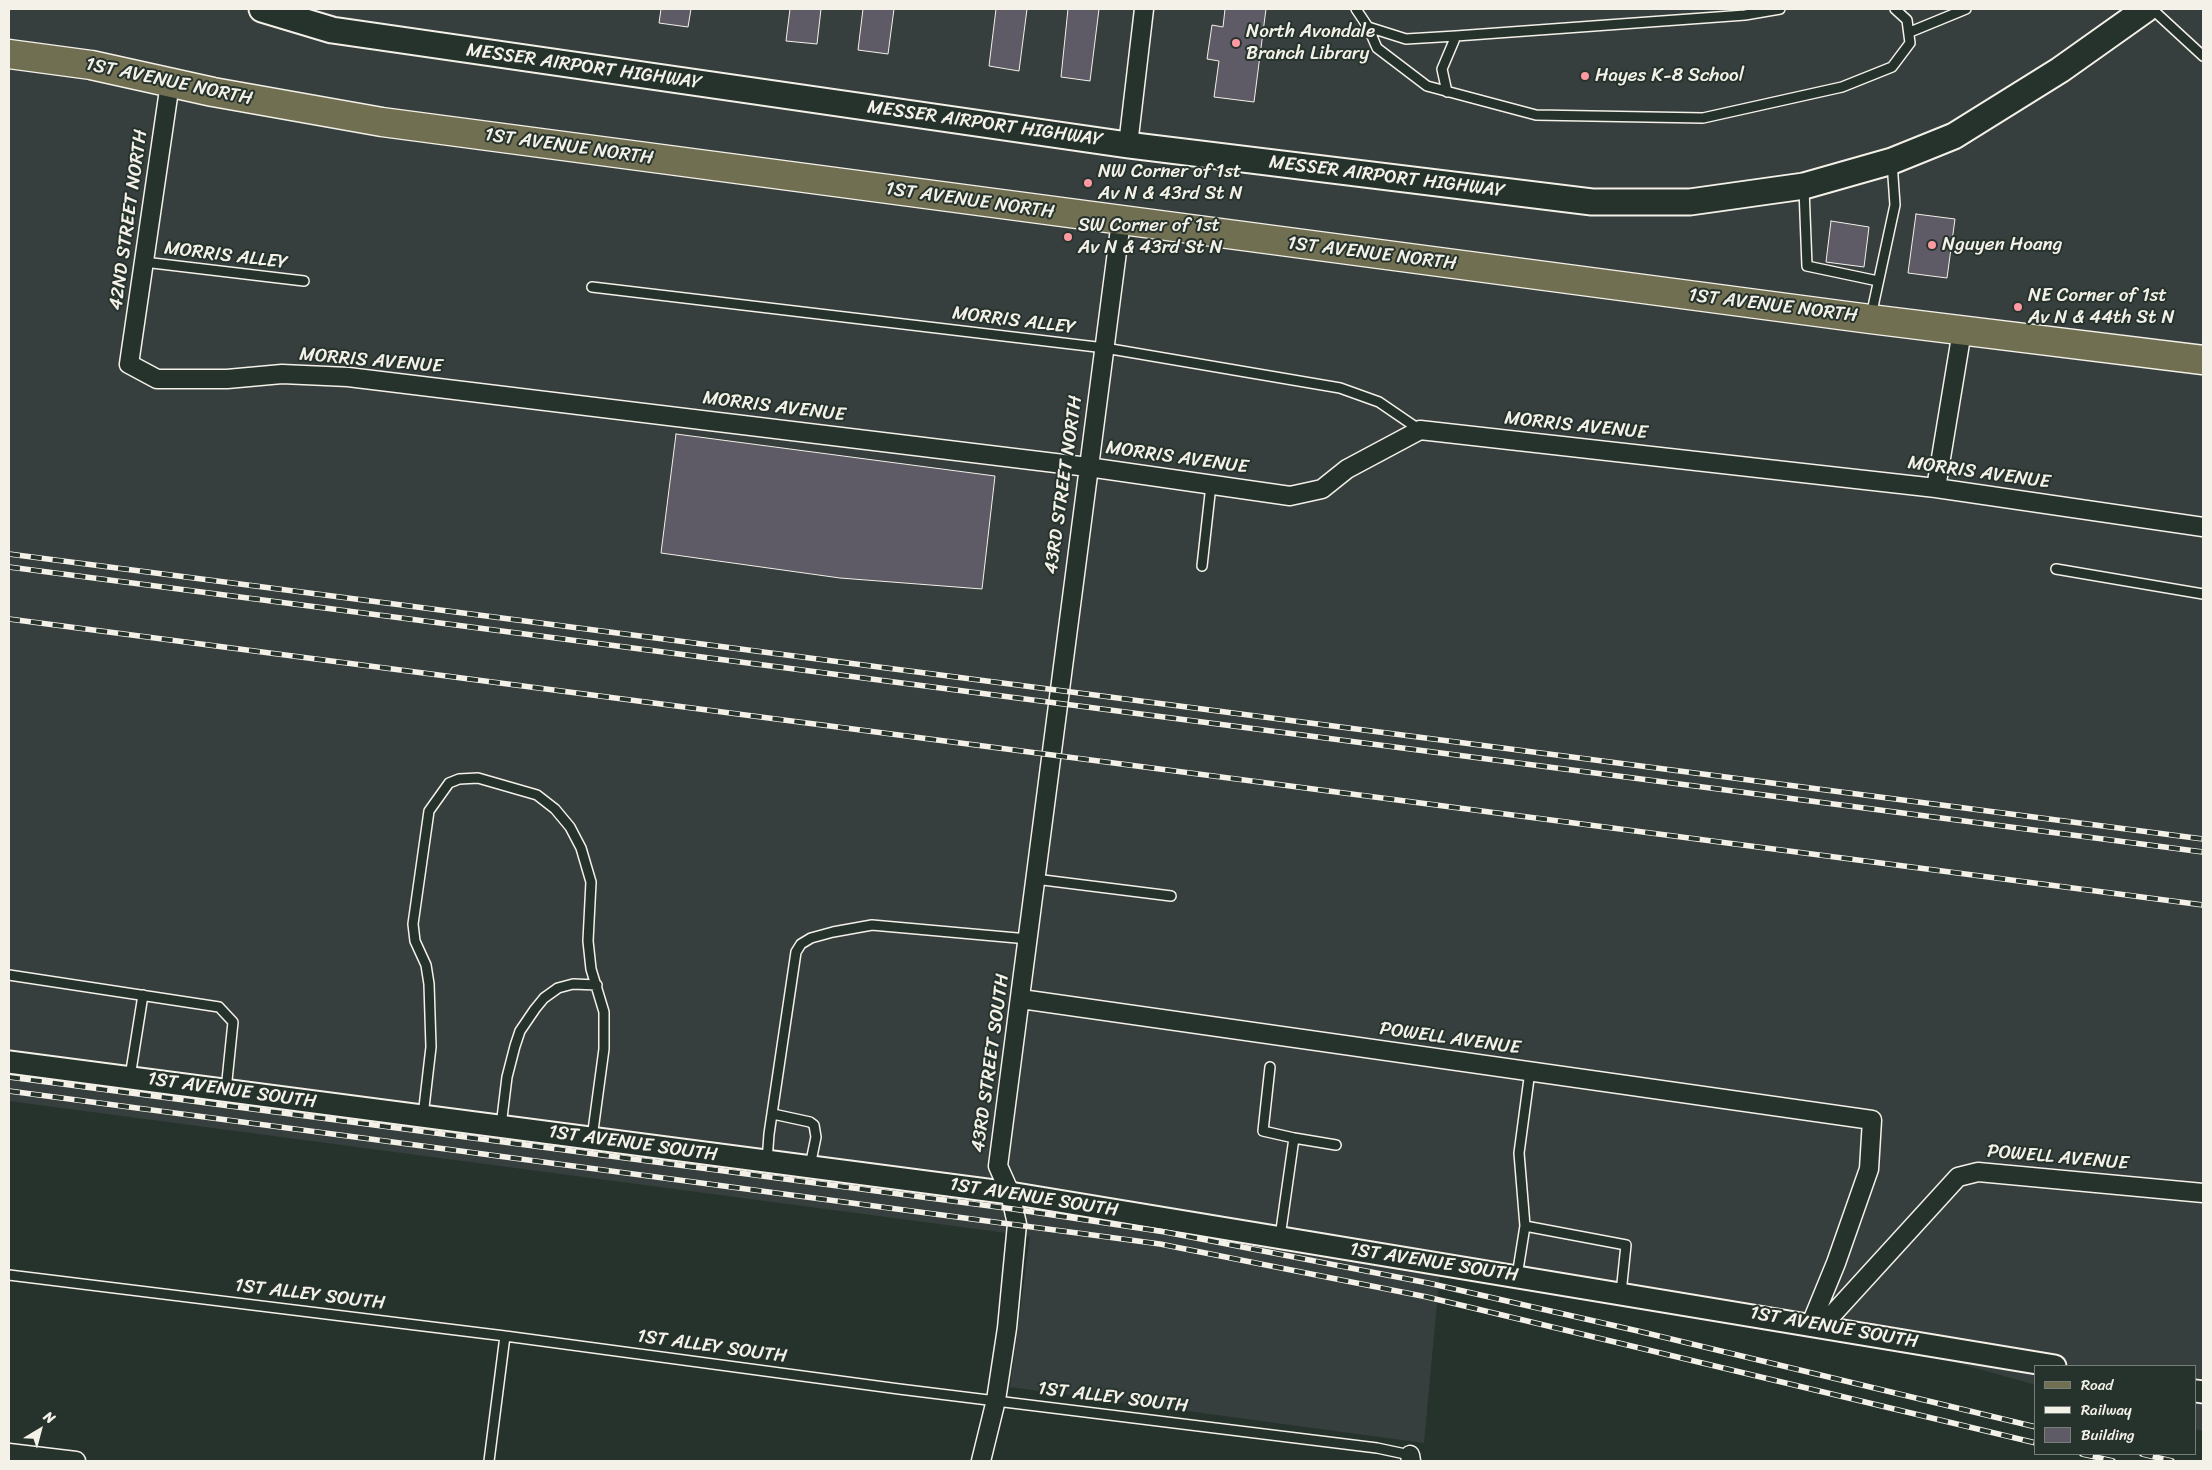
<!DOCTYPE html>
<html>
<head>
<meta charset="utf-8">
<style>
	body { margin:0 }
	#map { position:relative; width:2212px; height:1470px; overflow:hidden; background:#26332d; font-family:Sriracha,sans-serif }
	canvas { display:block }
	.frame { position:absolute; inset:0; border:10px solid #f4f1e8; pointer-events:none }
	.legend { position:absolute; left:2034px; top:1365px; width:162px; height:90px; box-sizing:border-box; background:#26332d; border:1px solid #787f78; margin:0; padding:6px 9px; list-style:none; font-size:15px; color:#f4f1e8 }
	.legend li { display:flex; align-items:center; gap:10px; height:25px }
	.legend b { width:25px; border:1px solid #787f78 }
	.north { position:absolute; left:15px; top:1405px; width:50px; height:50px; -webkit-text-stroke:4px #26332d; paint-order:stroke; rotate:37deg; font-size:14px; font-weight:700; line-height:20px; text-align:center; color:#f4f1e8 }
	.north::after { content:''; display:block; margin:auto; width:18px; height:22px; background:#f4f1e8; clip-path:polygon(50% 0,100% 100%,50% 72%,0 100%) }
</style>
</head>
<body>
<div id="map">
<canvas width="2212" height="1470"></canvas>
<div class="frame"></div>
<ul class="legend">
<li><b style="height:6px;background:#716f52"></b>Road</li>
<li><b style="height:6px;background:#f4f1e8"></b>Railway</li>
<li><b style="height:14px;background:#5e5b66"></b>Building</li>
</ul>
<div class="north">N</div>
</div>
<script>
const g = document.querySelector('canvas').getContext('2d');
g.lineJoin = 'round';
function paint(path, color) { g.fillStyle = color; g.fill(path, 'evenodd'); }
const shape = rows => new Path2D(rows.map(r => 'M' + r).join(''));
function stroke(path, color, width, dash) { g.strokeStyle = color; g.lineWidth = width; g.lineCap = dash ? 'butt' : 'round'; g.setLineDash(dash || []); g.stroke(path); }
function drawText(font, color, halo, rows, align = 'center') {
  g.font = font + ' Sriracha,sans-serif'; g.lineWidth = 4; g.setLineDash([]); g.textBaseline = 'middle'; g.strokeStyle = halo; g.fillStyle = color; for (const [text, x, y, turn = 0] of rows) {
    g.save(); g.translate(x, y); g.rotate((+turn || 0) * Math.PI / 180); g.textAlign = isNaN(turn) ? turn : align; if (halo) g.strokeText(text, 0, 0); g.fillText(text, 0, 0); g.restore();
  }
}
paint(shape([
	[9,9,2203,9,2203,1431,2196,1429,2196,1366,2036,1366,2036,1385,1943,1359,1440,1270,1424,1443,1010,1387,1030,1236,9,1101]
]), '#373f3e');
const building = shape([
	[661,9,691,9,688,27,659,23,661,9],
	[790,9,821,9,817,44,786,41,790,9],
	[863,9,894,9,888,54,858,50,863,9],
	[996,9,1027,9,1019,71,989,66,996,9],
	[1068,9,1099,9,1090,81,1061,77,1068,9],
	[1225,9,1266,9,1254,102,1214,97,1219,61,1207,59,1212,25,1223,27,1225,9],
	[1916,214,1955,219,1947,278,1908,273,1916,214],
	[1831,221,1869,227,1864,267,1826,262,1831,221],
	[676,434,995,476,982,589,840,578,661,553,676,434]
]);
paint(building, '#5e5b66');
stroke(building, '#f4f1e8', 1);
const service = shape([
	[1356,9,1368,27,1377,48,1427,86,1536,115,1703,118,1842,87,1892,67,1910,43,1907,20,1895,9],
	[2152,9,2203,56],
	[1368,27,1406,39,1456,36,1745,15,1780,9],
	[1910,32,1966,9],
	[1447,92,1442,69,1456,36],
	[1804,189,1807,266,1878,281],
	[144,262,304,281],
	[592,287,1105,348,1340,388,1379,402,1420,430],
	[1871,316,1895,205,1892,162],
	[1202,566,1211,485],
	[2056,569,2203,594],
	[1035,879,1171,896],
	[9,975,219,1007,233,1022,226,1090],
	[1270,1067,1263,1131,1294,1138,1280,1237],
	[130,1077,143,995],
	[773,1114,810,1122,814,1125,816,1137,810,1166],
	[423,1116,431,1047,429,984,426,965,415,941,413,924,429,811,449,783,459,779,478,778,537,795,555,809,570,827,581,848,591,882,588,941,591,969,604,1012,604,1049,592,1138],
	[501,1126,507,1077,515,1046,520,1031,535,1009,544,998,558,988,573,984,597,985],
	[1294,1138,1336,1145],
	[767,1161,769,1134,796,952,801,944,811,938,833,932,872,925,1028,939],
	[1525,1226,1519,1153,1530,1071],
	[9,1275,505,1336,899,1389,1377,1448,1410,1455],
	[1517,1276,1525,1226,1626,1245,1621,1293],
	[489,1461,505,1336]
]);
const minor = shape([
	[170,83,129,364,157,379,227,379,282,374,348,377,1088,467,1290,496,1322,489,1347,469,1420,430,1936,488,2203,527],
	[1128,145,1144,9],
	[1936,488,1962,331],
	[1021,999,1872,1120,1869,1169,1836,1263,1813,1319,1822,1326,1958,1177,1978,1172,2203,1193],
	[9,1453,76,1461],
	[1410,1455,1411,1461],
	[981,1461,996,1400,1007,1328,1017,1224,1010,1193,998,1166,1121,221]
]);
const tertiary = shape([
	[9,1062,1010,1193,2055,1366],
	[2196,1391,2203,1392]
]);
const secondary = shape([
	[262,9,332,30,1128,145,1592,202,1690,202,1804,186,1892,161,1954,136,2060,70,2146,9]
]);
const primary = shape([
	[9,54,91,65,213,92,382,122,1870,319,2203,360]
]);
stroke(service, '#f4f1e8', 12);
stroke(minor, '#f4f1e8', 21);
stroke(tertiary, '#f4f1e8', 25);
stroke(secondary, '#f4f1e8', 29);
stroke(primary, '#f4f1e8', 31);
stroke(service, '#26332d', 9);
stroke(minor, '#26332d', 18);
stroke(tertiary, '#26332d', 21);
stroke(secondary, '#26332d', 25);
stroke(primary, '#716f52', 28);
const rail = shape([
	[9,554,2203,839],
	[9,567,2203,852],
	[9,619,2203,905],
	[9,1077,1013,1209,1165,1232,1428,1283,1638,1331,2036,1427],
	[9,1091,1160,1244,1427,1297,2036,1443],
	[2082,1454,2113,1461],
	[2142,1454,2172,1461]
]);
stroke(rail, '#f4f1e8', 5.5);
stroke(rail, '#26332d', 4, [11]);
for (const [x, y, r, color] of [
	[1236,43,5,"#ff9aa2"],
	[1585,76,5,"#ff9aa2"],
	[1088,183,5,"#ff9aa2"],
	[1068,237,5,"#ff9aa2"],
	[1932,245,5,"#ff9aa2"],
	[2018,307,5,"#ff9aa2"]
]) { const dot = new Path2D(); dot.arc(x, y, r, 0, 2 * Math.PI); g.fillStyle = color; g.fill(dot); stroke(dot, '#26332d', 2); }
drawText('19px', '#f4f1e8', '#26332d', [
	["North Avondale",1246,32],
	["Branch Library",1246,54],
	["Hayes K-8 School",1595,76],
	["NW Corner of 1st",1098,172],
	["Av N & 43rd St N",1098,194],
	["SW Corner of 1st",1078,226],
	["Av N & 43rd St N",1078,248],
	["Nguyen Hoang",1942,245],
	["NE Corner of 1st",2028,296],
	["Av N & 44th St N",2028,318]
], 'left');
drawText('19px', '#f4f1e8', '#26332d', [
	["MESSER AIRPORT HIGHWAY",584,67,8],
	["1ST AVENUE NORTH",169,82,12],
	["MESSER AIRPORT HIGHWAY",985,124,8],
	["1ST AVENUE NORTH",569,147,8],
	["MESSER AIRPORT HIGHWAY",1387,177,7],
	["1ST AVENUE NORTH",970,201,8],
	["42ND STREET NORTH",129,220,-82],
	["1ST AVENUE NORTH",1372,254,7],
	["MORRIS ALLEY",226,256,7],
	["1ST AVENUE NORTH",1773,306,7],
	["MORRIS ALLEY",1014,321,7],
	["MORRIS AVENUE",371,361,5],
	["MORRIS AVENUE",774,407,7],
	["MORRIS AVENUE",1576,426,6],
	["MORRIS AVENUE",1177,458,8],
	["MORRIS AVENUE",1979,473,8],
	["43RD STREET NORTH",1064,485,-82],
	["POWELL AVENUE",1450,1039,8],
	["43RD STREET SOUTH",991,1063,-82],
	["1ST AVENUE SOUTH",232,1091,8],
	["1ST AVENUE SOUTH",633,1144,8],
	["POWELL AVENUE",2058,1158,5],
	["1ST AVENUE SOUTH",1034,1198,9],
	["1ST AVENUE SOUTH",1434,1263,9],
	["1ST ALLEY SOUTH",310,1295,7],
	["1ST AVENUE SOUTH",1834,1328,10],
	["1ST ALLEY SOUTH",712,1347,8],
	["1ST ALLEY SOUTH",1113,1398,7]
]);
</script>
</body>
</html>
